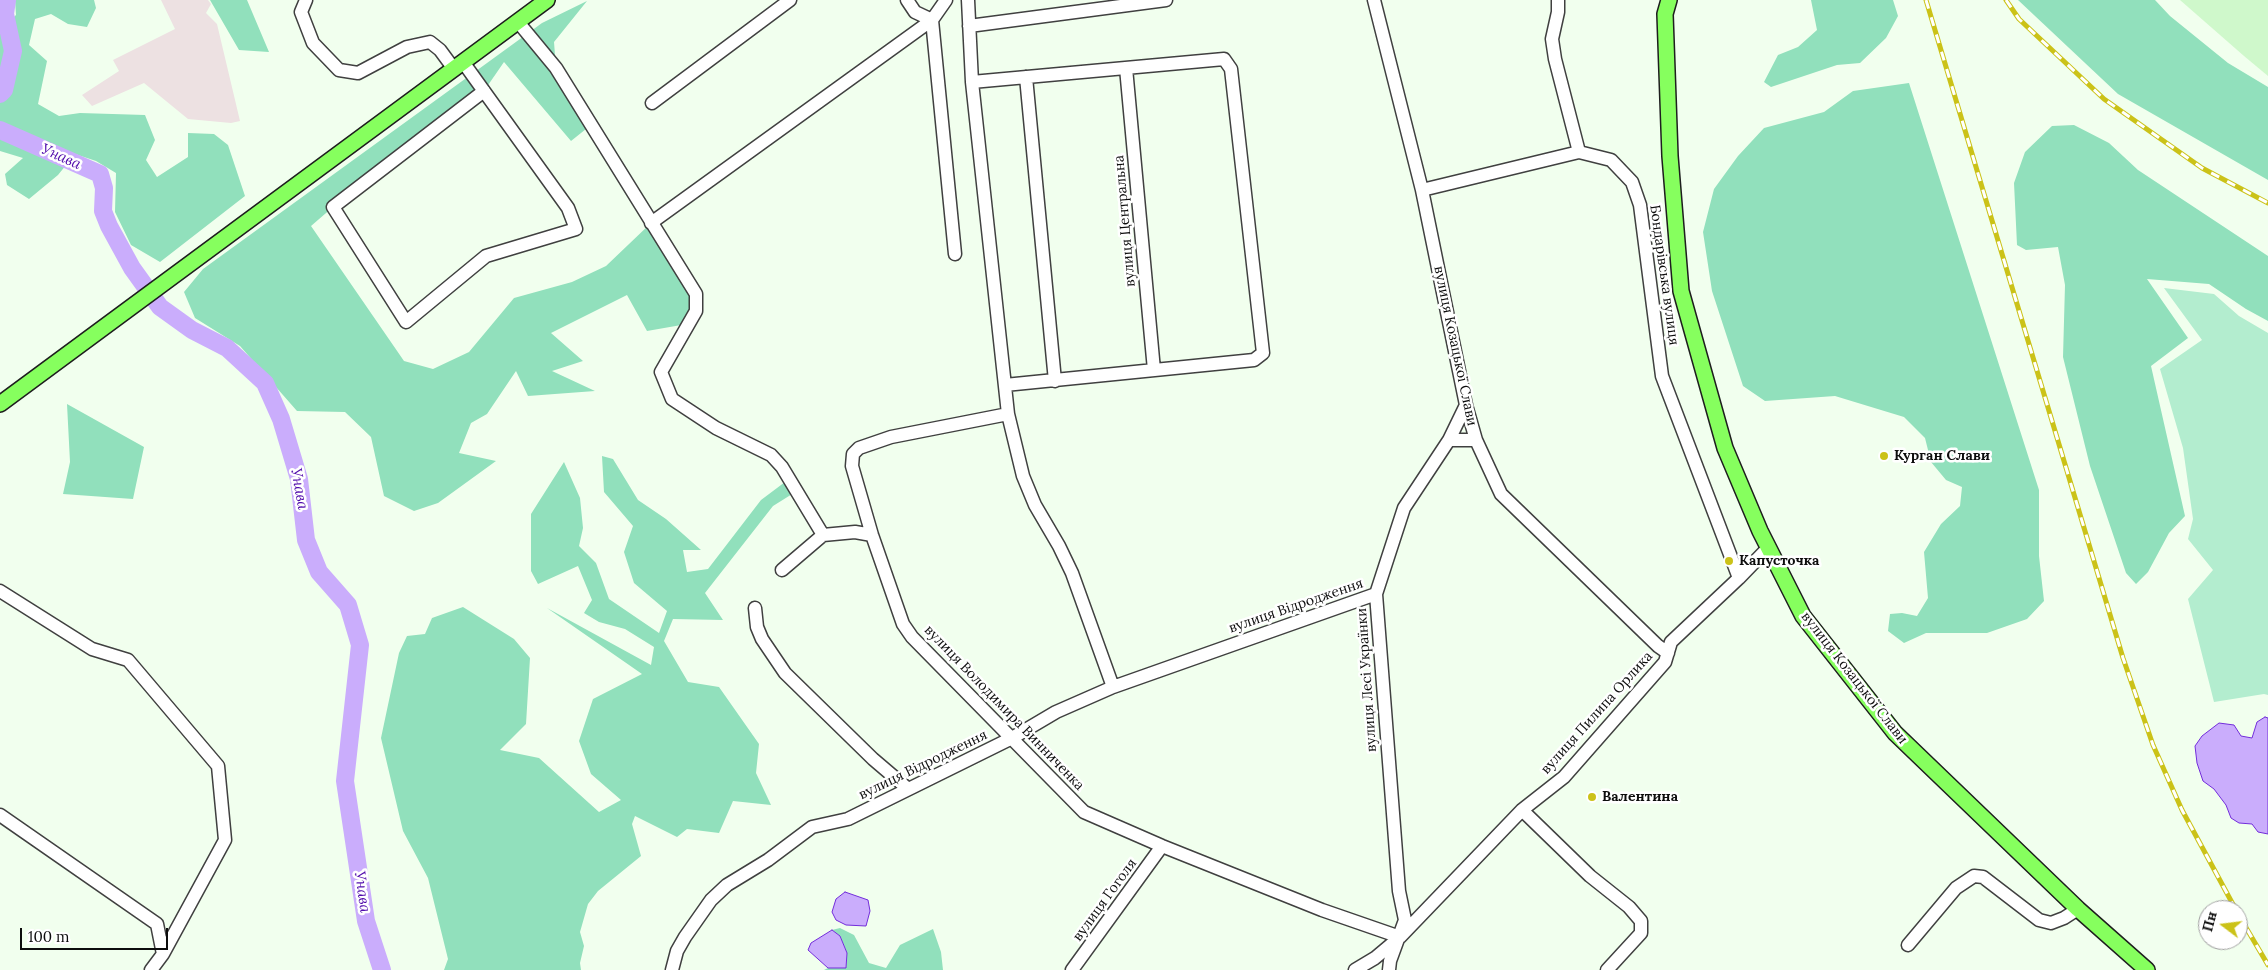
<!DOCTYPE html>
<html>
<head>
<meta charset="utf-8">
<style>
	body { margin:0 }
	#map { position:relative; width:2268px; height:970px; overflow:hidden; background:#f1ffee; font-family:Lora,serif }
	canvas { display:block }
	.north { position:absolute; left:2198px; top:900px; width:50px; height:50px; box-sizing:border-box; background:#fff; border:1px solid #9e9e9e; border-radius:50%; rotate:285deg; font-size:14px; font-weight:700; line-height:20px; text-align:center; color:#0d0d0d }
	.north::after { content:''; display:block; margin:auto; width:18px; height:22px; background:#cbc218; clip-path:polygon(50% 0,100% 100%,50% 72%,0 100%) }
	.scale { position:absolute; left:20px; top:928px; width:148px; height:22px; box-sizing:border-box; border:2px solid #0d0d0d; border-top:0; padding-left:6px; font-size:15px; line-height:18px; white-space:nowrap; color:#0d0d0d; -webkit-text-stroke:4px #fff; paint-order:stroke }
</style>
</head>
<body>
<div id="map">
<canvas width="2268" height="970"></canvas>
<div class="north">Пн</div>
<div class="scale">100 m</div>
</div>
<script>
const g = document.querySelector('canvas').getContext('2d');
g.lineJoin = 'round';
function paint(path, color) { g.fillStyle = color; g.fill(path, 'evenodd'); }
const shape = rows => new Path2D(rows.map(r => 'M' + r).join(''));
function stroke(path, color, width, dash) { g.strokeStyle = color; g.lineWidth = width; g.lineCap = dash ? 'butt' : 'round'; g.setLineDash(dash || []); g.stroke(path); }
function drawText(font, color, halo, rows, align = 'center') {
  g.font = font + ' Lora,serif'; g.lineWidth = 5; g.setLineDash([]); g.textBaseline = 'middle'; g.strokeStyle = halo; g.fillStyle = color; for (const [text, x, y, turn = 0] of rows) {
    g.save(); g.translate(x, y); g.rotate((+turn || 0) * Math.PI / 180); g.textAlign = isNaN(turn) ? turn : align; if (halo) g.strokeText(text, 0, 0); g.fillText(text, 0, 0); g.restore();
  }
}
paint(shape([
	[161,0,208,0,211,4,206,13,217,24,240,121,231,123,188,119,144,83,92,106,82,95,119,71,113,60,175,29]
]), '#ede1e2');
paint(shape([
	[2180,0,2268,0,2268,76,2244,56]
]), '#cff8cb');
paint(shape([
	[2164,288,2214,294,2239,316,2268,333,2268,695,2264,694,2214,702,2188,599,2213,570,2188,539,2193,519,2183,448,2160,369,2202,340]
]), '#b3edcf');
paint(shape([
	[15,0,94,0,96,8,87,27,68,24,51,14,35,19,29,45,47,61,38,104,59,116,80,113,145,115,155,140,146,160,157,177,188,157,188,133,214,134,228,145,245,196,160,262,131,245,115,212,116,173,96,161,75,154,58,175,29,199,7,185,5,174,23,158,0,151,0,30,16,15],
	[210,0,247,0,269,52,239,50],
	[1811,0,1893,0,1898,16,1886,38,1860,63,1837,65,1771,87,1764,82,1778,55,1798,47,1817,30],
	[2018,0,2155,0,2170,16,2228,63,2268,87,2268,180,2118,94],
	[587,1,554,42,556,68,591,125,571,141,504,62,484,91,333,207,311,226,404,361,433,369,469,352,514,298,572,282,606,266,651,223,696,294,687,324,647,331,627,295,551,333,583,361,552,371,595,391,528,396,516,371,487,414,471,423,459,453,496,461,438,503,414,511,384,496,371,437,345,412,297,411,240,346,195,318,184,292,203,269,487,63,542,23],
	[1909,83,2039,490,2039,556,2044,601,2027,619,1987,633,1926,633,1904,643,1888,631,1890,614,1902,613,1917,616,1928,598,1924,552,1941,524,1960,506,1962,487,1946,480,1931,462,1925,438,1904,417,1835,396,1765,401,1743,386,1712,291,1703,232,1714,189,1738,156,1764,128,1824,112,1853,91],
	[2074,125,2109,143,2138,170,2268,256,2268,321,2246,309,2209,284,2147,279,2188,338,2151,366,2185,516,2169,533,2148,572,2136,584,2126,573,2090,466,2063,357,2065,285,2058,247,2026,250,2017,245,2014,183,2025,152,2052,126],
	[67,404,144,447,133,499,63,494,70,462],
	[602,456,613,459,638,500,666,519,701,550,683,550,687,572,708,569,761,500,789,479,797,491,773,506,705,593,723,620,673,619,664,641,688,682,719,687,759,744,756,773,771,805,733,801,719,833,687,829,677,837,635,816,632,824,641,856,598,891,588,904,580,932,584,946,580,963,581,970,444,970,448,959,428,878,403,831,381,738,399,653,407,636,425,634,432,618,463,607,514,639,530,658,526,724,500,750,539,758,599,812,621,800,591,774,579,741,593,699,642,674,547,608,651,665,654,647,625,629,599,622,584,613,592,600,578,566,538,584,531,571,531,514,564,462,580,498,583,528,579,546,596,563,609,599,659,633,667,611,634,583,624,552,633,526,604,492],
	[840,928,854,935,869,963,886,968,900,945,933,929,941,952,943,970,824,970,828,968,846,968,847,953,840,936,832,930]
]), '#91e0bc');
const water = shape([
	[2265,717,2268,718,2268,834,2258,832,2252,824,2239,823,2231,818,2226,805,2214,789,2203,781,2197,763,2195,746,2202,736,2219,723,2234,725,2241,736,2252,738,2257,722,2265,717],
	[845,892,868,900,870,911,866,926,846,925,836,920,832,912,836,899,845,892],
	[832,930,840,936,847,953,846,968,828,968,808,950,811,943,832,930]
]);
paint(water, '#caadfc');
stroke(water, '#722dda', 1);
stroke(shape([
	[0,94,4,90,13,51,5,14,7,0],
	[0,130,100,174,104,188,103,211,109,226,132,268,160,307,192,330,227,348,265,383,281,419,299,479,306,540,319,572,348,605,360,645,345,781,366,921,382,970]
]), '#caadfc', 18);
const minor = shape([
	[306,0,301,12,313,43,339,70,358,73,407,47,430,42,440,50,454,69],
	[907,0,915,12,932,20,955,254],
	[968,0,972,82,1008,414,1023,476,1035,505,1059,546,1072,573,1113,687],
	[1374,0,1422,190,1466,405,1476,440,1501,494,1658,646,1668,653],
	[1558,0,1558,12,1552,39,1555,59,1579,152,1611,160,1632,182,1640,205,1662,376,1739,578],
	[518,22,556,68,696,294,696,311,661,372,672,399,716,428,771,455,782,467,823,535],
	[969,26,1166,0],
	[463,62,568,208,576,229,486,256,406,322,333,207,484,91],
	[1126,68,1154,370],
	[1026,77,1055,381],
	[972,82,1224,59,1231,69,1263,353,1254,360,1005,385],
	[652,103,790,0],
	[1422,190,1579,152],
	[651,223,932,20,946,0],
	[1008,414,891,437,859,448,853,454,852,466,872,535,903,624,912,637,1084,812,1162,846,1322,910,1400,937],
	[1449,440,1476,440],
	[782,570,823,535,855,532,872,535],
	[0,591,92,649,128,660,218,766,225,840,163,954],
	[755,608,757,627,762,639,785,673,873,759,907,788],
	[1522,810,1590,876,1629,907,1641,921,1641,933,1607,970],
	[0,815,157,924,163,954,151,970],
	[1908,945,1956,888,1974,876,1983,877,2039,920,2051,923,2064,918,2078,909],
	[672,970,677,951,685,937,711,900,727,885,768,860,812,827,848,819,1012,738,1056,712,1113,687,1376,594],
	[1072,970,1162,846],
	[1355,970,1375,958,1400,937,1522,810,1564,777,1665,662,1671,642,1739,578,1768,548],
	[1389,970,1390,961,1405,920,1399,891,1376,594,1404,508,1449,440,1466,405]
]);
const major = shape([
	[1669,0,1665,14,1670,156,1681,291,1725,448,1760,531,1803,616,1895,733,2078,909,2147,970],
	[0,404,547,0]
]);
stroke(minor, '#404040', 15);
stroke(major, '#1e1e1e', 18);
stroke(minor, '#fff', 12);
stroke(major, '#86ff5e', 15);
const rail = shape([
	[1926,0,2123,658,2153,745,2182,810,2236,910],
	[2006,0,2019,19,2104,99,2202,168,2268,203],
	[2238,914,2268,965]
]);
stroke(rail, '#cbc218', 5);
stroke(rail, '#fff', 3, [9]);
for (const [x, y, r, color] of [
	[1884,456,5,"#cbc218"],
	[1729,561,5,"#cbc218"],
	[1592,797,5,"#cbc218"]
]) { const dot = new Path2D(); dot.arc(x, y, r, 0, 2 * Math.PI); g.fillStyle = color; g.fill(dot); stroke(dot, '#fff', 2); }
drawText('14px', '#0d0d0d', '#fff', [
	["вулиця Центральна",1125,221,-95],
	["Бондарівська вулиця",1664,275,82],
	["вулиця Козацької Слави",1455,346,78],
	["вулиця Відродження",1296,606,-19],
	["вулиця Козацької Слави",1854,678,52],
	["вулиця Лесі Українки",1367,680,-94],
	["вулиця Володимира Винниченка",1004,708,46],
	["вулиця Пилипа Орлика",1597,713,-48],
	["вулиця Відродження",923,765,-26],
	["вулиця Гоголя",1105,900,-54]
]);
drawText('bold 14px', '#0d0d0d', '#fff', [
	["Курган Слави",1894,456],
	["Капусточка",1739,561],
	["Валентина",1602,797]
], 'left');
drawText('italic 15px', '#500bab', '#fff', [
	["Унава",61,157,24],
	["Унава",299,489,80],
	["Унава",362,892,82]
]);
</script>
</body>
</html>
